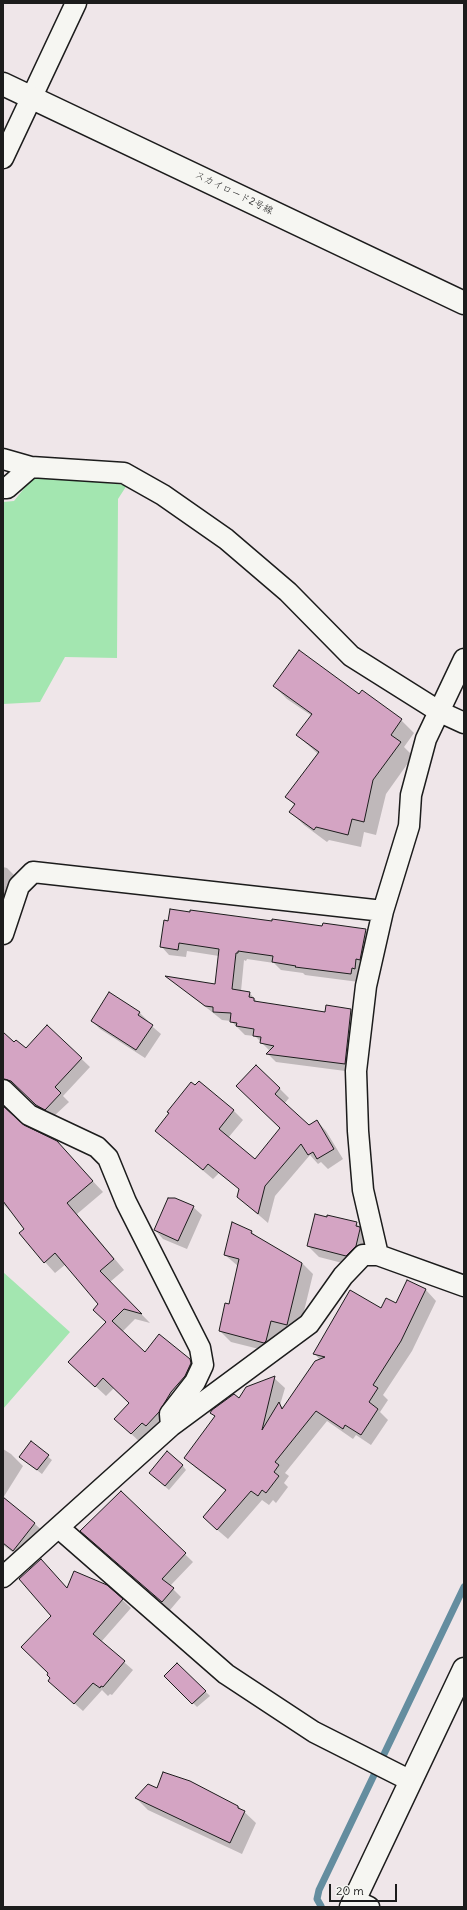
<!DOCTYPE html>
<html>
<head>
<meta charset="utf-8">
<style>
	body { margin:0 }
	#map { position:relative; width:467px; height:1910px; overflow:hidden; background:#efe6e9; font-family:Delius,sans-serif }
	canvas { display:block }
	.frame { position:absolute; inset:0; border:4px solid #1c1c1c; pointer-events:none }
	.scale { position:absolute; left:329px; top:1884px; width:68px; height:18px; box-sizing:border-box; border:2px solid #1c1c1c; border-top:0; padding-left:5px; font-size:12px; line-height:14px; white-space:nowrap; color:#1c1c1c; -webkit-text-stroke:3px #f6f6f2; paint-order:stroke }
</style>
</head>
<body>
<div id="map">
<canvas width="467" height="1910"></canvas>
<div class="frame"></div>
<div class="scale">20 m</div>
</div>
<script>
const g = document.querySelector('canvas').getContext('2d');
g.lineJoin = 'round';
function paint(path, color) { g.fillStyle = color; g.fill(path, 'evenodd'); }
const shape = rows => new Path2D(rows.map(r => 'M' + r).join(''));
function stroke(path, color, width, dash) { g.strokeStyle = color; g.lineWidth = width; g.lineCap = dash ? 'butt' : 'round'; g.setLineDash(dash || []); g.stroke(path); }
function drawText(font, color, halo, rows, align = 'center') {
  g.font = font + ' Delius,"Klee One",sans-serif'; g.lineWidth = 3.5; g.setLineDash([]); g.textBaseline = 'middle'; g.strokeStyle = halo; g.fillStyle = color; for (const [text, x, y, turn = 0] of rows) {
    g.save(); g.translate(x, y); g.rotate((+turn || 0) * Math.PI / 180); g.textAlign = isNaN(turn) ? turn : align; if (halo) g.strokeText(text, 0, 0); g.fillText(text, 0, 0); g.restore();
  }
}
paint(shape([
	[34,476,127,485,118,499,117,658,65,657,40,702,3,704,3,502,14,501],
	[3,1272,70,1332,3,1409]
]), '#a3e6b0');
paint(shape([
	[274,686,359,695,401,720,414,733,404,747,413,756,386,794,376,835,364,832,361,847,329,840,327,842,304,825,291,812,295,806,287,797,318,754,297,735,312,716,287,699],
	[3,867,7,868,21,882,17,912,3,948],
	[273,922,365,930,374,939,359,982,305,975,303,973,281,970,274,963,247,959,246,961,244,960,241,991,249,992,258,1003,326,1013,351,1010,359,1018,353,1072,276,1062,268,1054,270,1051,255,1036,245,1035,231,1021,222,1020,168,977,216,985,219,956,187,951,186,957,169,955,161,946],
	[139,1012,148,1021,147,1022,161,1034,145,1058,100,1029,92,1021],
	[47,1026,90,1067,63,1096,69,1102,53,1117,45,1113,3,1074,3,1034,14,1044,26,1050],
	[279,1088,289,1098,284,1104,309,1126,317,1121,326,1131,343,1159,328,1169,321,1162,318,1164,310,1155,275,1196,268,1223,238,1197,240,1190,219,1173,213,1179,156,1131,233,1110,243,1120,228,1138,256,1161,281,1129,247,1096],
	[3,1107,23,1126,75,1162,103,1192,77,1214,124,1270,110,1282,150,1323,135,1319,122,1332,145,1354,190,1359,200,1370,201,1374,142,1444,126,1429,130,1403,114,1388,106,1396,80,1372,107,1322,100,1304,66,1264,55,1273,45,1262,25,1229,12,1211,11,1212,3,1204],
	[193,1207,202,1215,187,1249,163,1239,155,1230],
	[233,1223,252,1232,260,1240,302,1263,313,1274,298,1336,281,1332,275,1353,231,1342,220,1331,230,1305,238,1266,225,1255],
	[356,1223,371,1239,358,1267,319,1257,308,1246],
	[407,1281,426,1290,436,1301,412,1351,383,1395,388,1400,380,1412,388,1420,371,1445,356,1435,353,1439,327,1421,285,1473,289,1476,284,1483,288,1487,276,1503,273,1500,269,1505,262,1500,228,1539,214,1527,226,1491,196,1468,186,1458,216,1417,211,1413,239,1399,274,1378,285,1388,280,1405,284,1408,320,1360,315,1354,382,1309,396,1304],
	[31,1443,52,1460,42,1474,25,1461],
	[3,1449,11,1454,23,1466,3,1498,35,1524,47,1535,26,1562,3,1545],
	[182,1465,186,1470,169,1490,150,1473],
	[121,1492,193,1562,170,1586,181,1597,170,1610,89,1539],
	[107,1586,131,1608,101,1642,133,1670,112,1695,110,1694,108,1696,102,1690,83,1711,58,1689,51,1678,53,1616,68,1589],
	[177,1664,210,1696,197,1707,166,1676],
	[136,1798,238,1806,256,1823,242,1854,148,1810]
]), '#0003');
stroke(shape([
	[321,1906,317,1899,319,1890,464,1587]
]), '#648d9f', 7);
const building = shape([
	[299,650,359,694,362,690,402,719,391,735,401,742,373,780,364,822,352,819,348,835,316,827,314,830,289,812,295,804,285,797,319,752,296,735,312,714,273,686,299,650],
	[170,909,190,912,190,910,272,921,272,919,322,926,323,923,366,929,360,960,356,959,355,969,352,968,351,974,295,967,296,966,272,962,273,956,238,951,238,953,236,953,232,989,250,992,249,997,254,998,254,1001,325,1012,326,1005,351,1009,345,1064,266,1054,274,1046,260,1043,261,1037,253,1036,254,1029,236,1026,237,1023,230,1022,231,1013,213,1012,213,1007,205,1006,165,976,215,984,219,949,179,943,178,950,160,947,164,920,168,921,170,909],
	[109,992,140,1012,138,1015,153,1025,136,1050,91,1021,109,992],
	[47,1025,82,1058,55,1087,61,1093,45,1110,36,1105,11,1081,3,1079,3,1032,14,1042,16,1040,26,1048,47,1025],
	[256,1065,280,1088,275,1094,309,1125,317,1120,334,1149,317,1159,313,1152,308,1155,301,1144,265,1186,258,1214,237,1197,239,1189,208,1164,203,1170,155,1131,169,1113,167,1112,191,1082,195,1085,199,1081,234,1110,219,1129,255,1159,280,1128,236,1086,256,1065],
	[3,1106,24,1125,57,1141,93,1181,67,1203,114,1259,100,1271,142,1314,124,1309,112,1321,145,1352,159,1334,190,1359,191,1363,185,1376,171,1392,159,1412,146,1426,142,1423,131,1434,114,1419,129,1403,103,1378,95,1387,68,1362,106,1322,93,1310,98,1304,55,1253,44,1263,19,1233,24,1229,3,1201,3,1106],
	[168,1198,175,1198,194,1206,178,1241,154,1230,168,1198],
	[315,1214,327,1217,327,1215,357,1222,356,1226,360,1227,360,1229,356,1246,346,1256,307,1246,315,1214],
	[232,1222,252,1231,251,1233,302,1263,287,1325,271,1321,266,1341,264,1343,219,1331,225,1303,229,1304,239,1259,224,1255,232,1222],
	[407,1280,426,1289,401,1341,373,1385,378,1388,369,1402,378,1409,361,1435,345,1425,343,1429,316,1411,275,1462,279,1465,274,1472,279,1476,266,1493,262,1490,258,1496,251,1491,217,1530,203,1517,226,1490,184,1458,215,1416,210,1413,212,1410,234,1394,239,1398,246,1387,275,1376,262,1430,279,1402,282,1409,315,1361,325,1357,313,1354,350,1290,381,1308,386,1298,396,1303,407,1280],
	[31,1441,49,1455,37,1470,19,1457,31,1441],
	[167,1451,183,1465,165,1486,149,1473,167,1451],
	[121,1491,186,1553,162,1579,174,1588,162,1602,80,1531,121,1491],
	[3,1497,35,1523,13,1551,3,1543,3,1497],
	[41,1559,67,1588,74,1571,107,1585,123,1599,93,1634,125,1661,103,1687,101,1686,100,1688,93,1683,74,1704,48,1681,50,1678,47,1675,48,1673,21,1647,51,1616,19,1579,41,1559],
	[177,1663,206,1691,192,1704,164,1676,177,1663],
	[163,1772,190,1781,238,1806,238,1808,245,1811,230,1843,135,1798,148,1784,157,1788,163,1772]
]);
paint(building, '#d4a4c3');
stroke(building, '#1c1c1c', 1);
const street = shape([
	[3,158,76,3],
	[3,459,31,467,124,473,163,495,226,539,288,592,351,656,440,712,464,723],
	[3,488,7,488,31,467],
	[3,934,19,886,33,872,383,911],
	[3,1090,29,1115,97,1147,108,1158,126,1202,200,1348,203,1365,195,1382,170,1414,171,1426],
	[378,1255,363,1190,358,1131,356,1071,366,986,383,911,409,826,411,795,426,739,464,659],
	[59,1528,226,1674,314,1732,411,1781],
	[3,1577,171,1426,309,1324,343,1276,363,1255,378,1255,464,1286],
	[354,1900,369,1907]
]);
const secondary = shape([
	[3,84,464,303],
	[351,1907,464,1669]
]);
stroke(street, '#1c1c1c', 23);
stroke(secondary, '#1c1c1c', 25);
stroke(street, '#f6f6f2', 20);
stroke(secondary, '#f6f6f2', 22);
drawText('10px', '#1c1c1c', '#f6f6f2', [
	["スカイロード2号線",234,193,26]
]);
</script>
</body>
</html>
